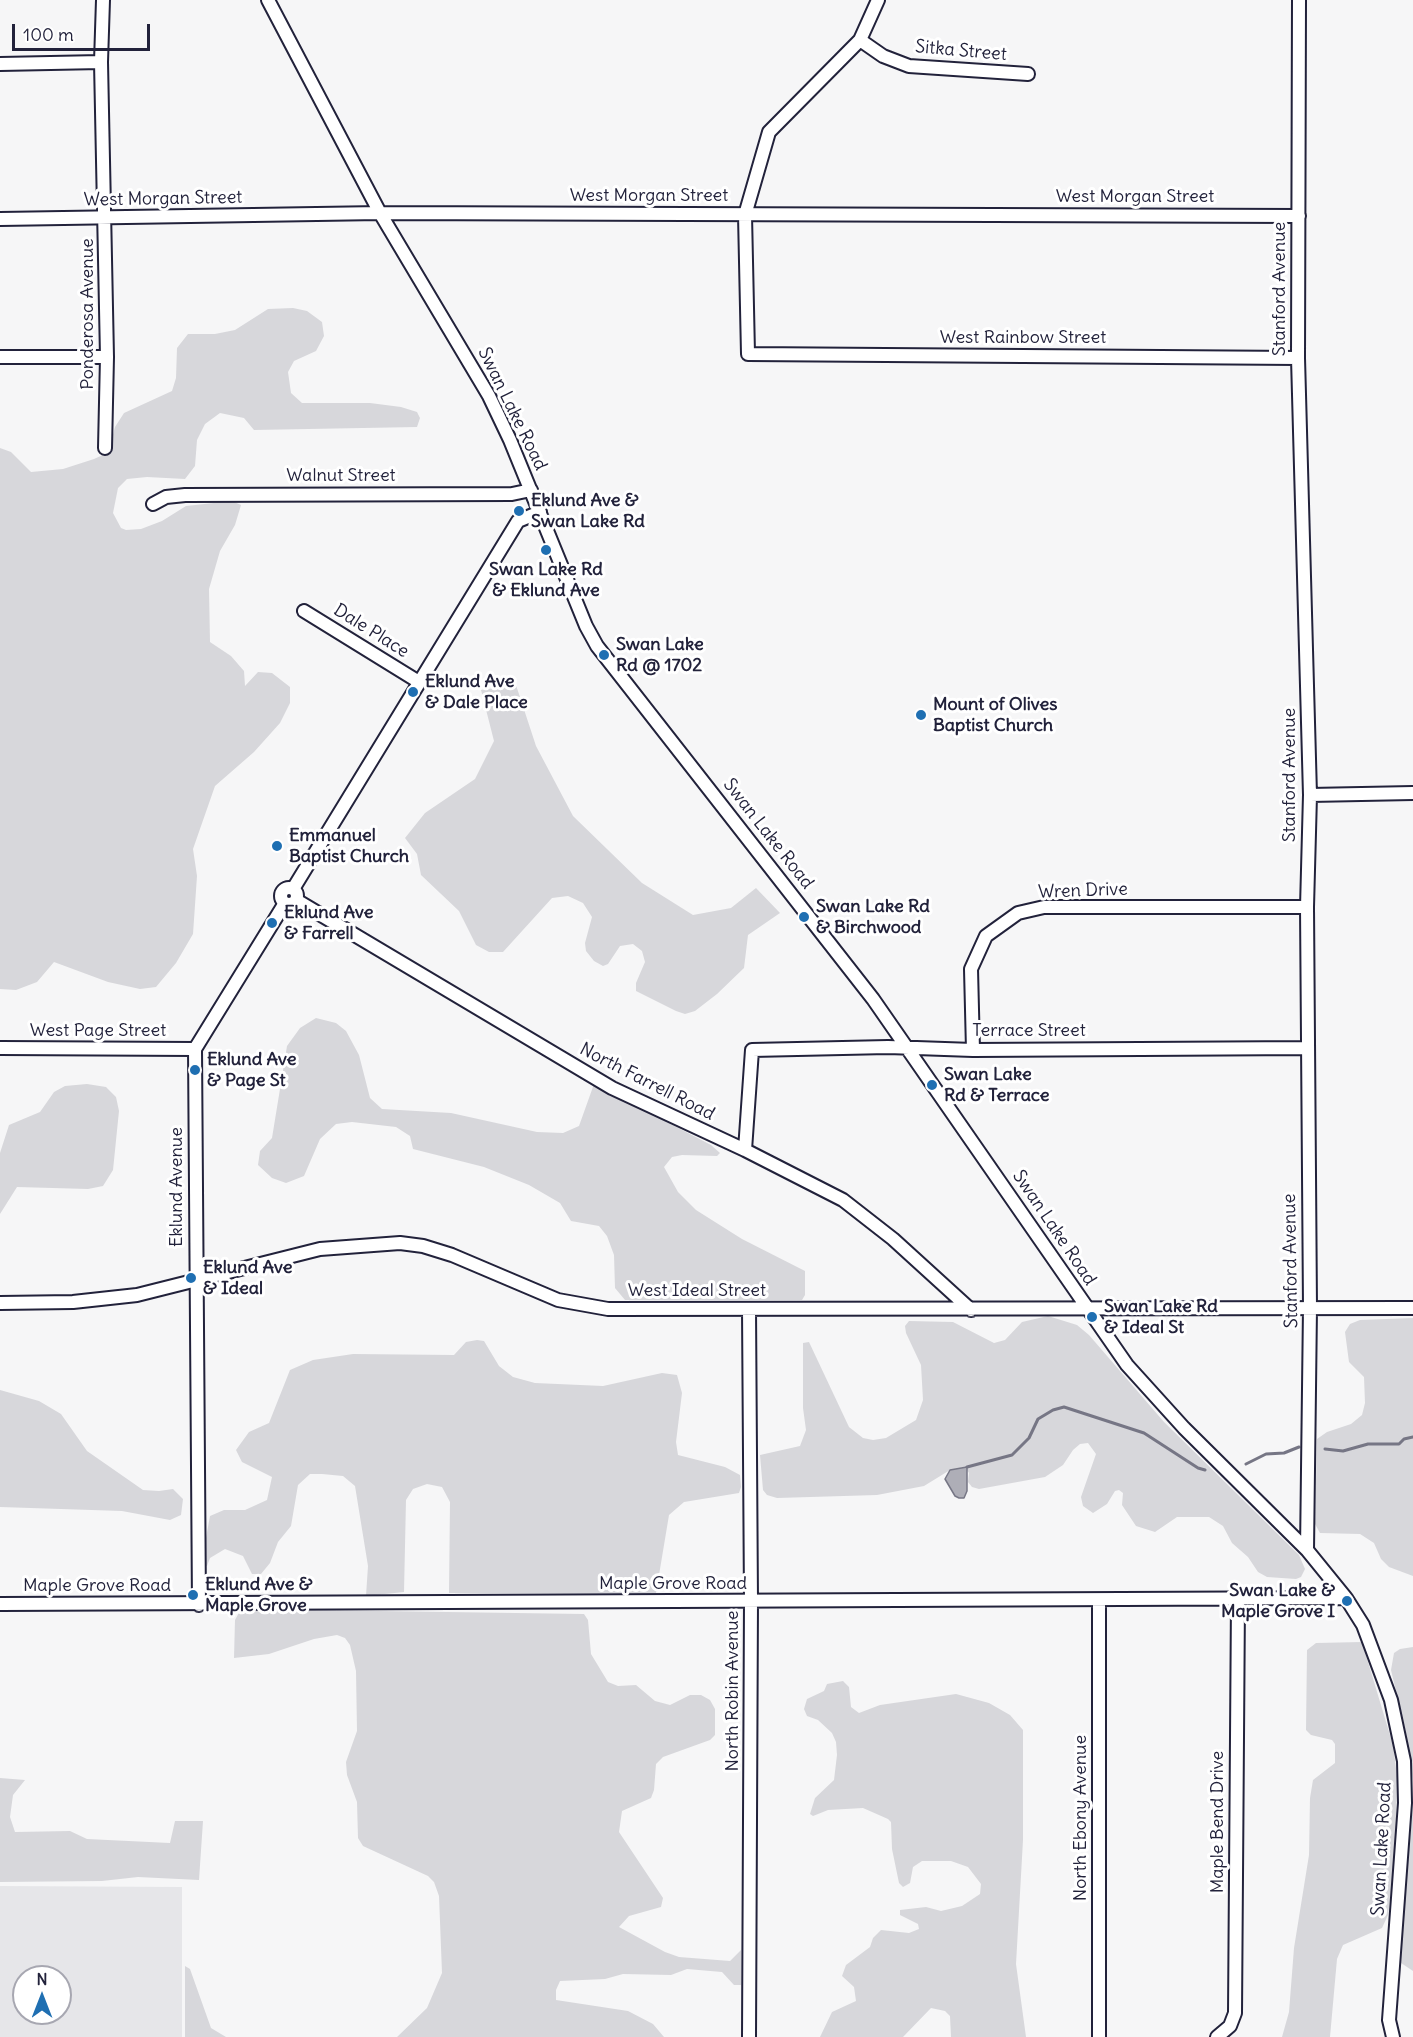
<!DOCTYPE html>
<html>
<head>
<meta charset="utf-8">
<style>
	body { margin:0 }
	#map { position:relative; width:1413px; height:2037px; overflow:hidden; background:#f6f6f7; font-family:Delius,sans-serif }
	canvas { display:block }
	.north { position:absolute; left:12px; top:1965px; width:60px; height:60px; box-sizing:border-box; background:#fff; border:2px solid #a7a7b1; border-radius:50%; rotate:0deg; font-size:16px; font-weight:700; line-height:24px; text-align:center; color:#22223b }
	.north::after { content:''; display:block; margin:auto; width:21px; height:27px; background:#1f6fb2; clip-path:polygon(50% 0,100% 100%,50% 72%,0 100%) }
	.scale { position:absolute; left:12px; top:24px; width:138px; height:27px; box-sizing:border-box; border:3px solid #22223b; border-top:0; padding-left:8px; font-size:18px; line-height:21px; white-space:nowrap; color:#22223b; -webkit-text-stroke:4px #fff; paint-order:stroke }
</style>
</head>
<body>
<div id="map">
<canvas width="1413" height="2037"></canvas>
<div class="north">N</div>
<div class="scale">100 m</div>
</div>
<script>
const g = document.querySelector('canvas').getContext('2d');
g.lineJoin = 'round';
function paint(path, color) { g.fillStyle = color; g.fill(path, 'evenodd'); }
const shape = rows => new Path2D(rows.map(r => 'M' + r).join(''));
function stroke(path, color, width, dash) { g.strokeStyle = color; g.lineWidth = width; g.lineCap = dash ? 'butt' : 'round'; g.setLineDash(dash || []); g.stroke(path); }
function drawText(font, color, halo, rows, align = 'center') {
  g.font = font + ' Delius,sans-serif'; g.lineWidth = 6; g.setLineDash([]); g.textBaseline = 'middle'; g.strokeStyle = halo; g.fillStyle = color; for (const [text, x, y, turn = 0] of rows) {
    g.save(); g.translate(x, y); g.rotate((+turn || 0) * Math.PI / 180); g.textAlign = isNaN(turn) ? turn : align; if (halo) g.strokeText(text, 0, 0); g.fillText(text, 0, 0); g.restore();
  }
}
paint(shape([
	[0,1886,182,1887,182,2037,0,2037],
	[24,1977,60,1977,60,2013,24,2013]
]), '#e6e6e9');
paint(shape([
	[293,308,307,311,322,322,324,336,316,351,294,361,288,372,291,393,302,403,370,403,401,407,417,412,420,418,417,427,254,430,244,418,220,413,205,424,197,440,195,466,185,479,147,477,127,479,118,488,113,513,121,528,126,530,141,529,162,521,186,506,232,501,241,505,235,525,220,551,209,589,210,642,231,656,244,671,245,686,258,672,272,673,290,687,290,703,280,723,254,752,215,786,193,849,197,876,193,934,176,963,156,987,140,989,108,982,54,962,37,982,16,990,0,989,0,448,11,452,31,472,63,469,94,459,105,454,110,446,115,427,124,413,172,391,176,378,177,348,188,334,215,334,235,330,268,309],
	[516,685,536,746,573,816,642,883,693,915,731,908,756,888,780,913,748,935,744,968,717,994,695,1011,685,1014,676,1011,636,991,636,983,645,962,642,951,633,944,620,946,608,964,603,966,594,961,586,951,585,943,592,917,583,903,568,896,552,898,503,952,489,952,476,945,459,911,421,875,417,854,405,838,425,813,475,779,494,741,481,690],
	[316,1018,336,1023,346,1031,359,1055,370,1098,382,1109,451,1113,537,1132,563,1133,579,1126,594,1084,711,1145,720,1153,717,1156,682,1155,672,1157,664,1167,678,1192,696,1210,742,1239,805,1271,805,1295,802,1300,625,1300,615,1288,614,1255,607,1236,599,1226,571,1221,560,1203,529,1185,484,1167,413,1149,410,1136,396,1127,352,1122,336,1124,320,1139,304,1176,286,1183,272,1178,258,1165,260,1151,272,1138,287,1046,300,1028],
	[87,1084,106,1087,116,1097,119,1111,113,1170,103,1186,88,1189,17,1187,0,1214,0,1153,9,1125,40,1112,54,1092,65,1086],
	[1048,1316,1077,1325,1089,1335,1164,1422,1299,1555,1305,1569,1301,1577,1296,1579,1267,1577,1258,1572,1248,1557,1232,1543,1223,1526,1209,1517,1177,1517,1155,1532,1136,1526,1122,1505,1123,1493,1119,1490,1115,1491,1107,1504,1093,1513,1083,1506,1081,1497,1096,1454,1088,1443,1080,1444,1073,1450,1063,1465,1045,1477,979,1489,972,1487,968,1482,969,1473,965,1467,950,1470,924,1486,877,1495,777,1498,767,1495,763,1490,760,1455,800,1446,806,1430,803,1408,803,1343,809,1342,849,1427,863,1438,873,1440,886,1438,916,1420,923,1400,921,1365,906,1333,905,1326,909,1321,953,1322,994,1343,1005,1340,1022,1322],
	[1413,1318,1413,1576,1389,1567,1381,1559,1374,1543,1360,1534,1320,1533,1315,1524,1317,1439,1327,1432,1351,1424,1362,1415,1365,1403,1364,1377,1349,1362,1345,1332,1350,1324,1360,1320],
	[477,1340,484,1341,499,1366,513,1377,535,1383,603,1386,662,1373,677,1375,682,1393,676,1442,678,1455,725,1467,740,1475,741,1487,739,1493,684,1502,669,1515,656,1593,449,1593,450,1502,442,1487,427,1484,413,1489,406,1500,404,1592,366,1596,368,1566,355,1486,343,1476,322,1474,310,1474,298,1485,291,1526,278,1542,270,1563,261,1574,252,1574,243,1556,225,1549,210,1558,207,1566,201,1565,210,1516,224,1510,245,1510,267,1500,272,1477,242,1462,236,1450,249,1432,269,1423,290,1370,313,1360,353,1354,454,1355,466,1342],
	[0,1390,39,1401,61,1414,87,1451,143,1490,159,1491,173,1489,183,1499,181,1515,170,1520,122,1511,0,1507],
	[241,1609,584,1614,588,1620,591,1654,608,1682,618,1686,636,1685,655,1701,670,1705,690,1695,701,1695,710,1700,715,1709,715,1735,710,1740,663,1757,656,1764,654,1790,651,1798,622,1811,619,1832,663,1898,661,1907,629,1916,619,1927,665,1952,679,1957,730,1961,741,1950,741,1985,734,1985,722,1972,687,1969,671,1975,623,1974,605,1979,560,1981,556,1990,556,2000,628,2011,653,2024,664,2037,397,2037,427,2008,442,1973,439,1896,434,1882,428,1876,363,1846,358,1838,357,1802,347,1775,346,1762,357,1731,356,1671,350,1645,345,1638,337,1635,314,1639,269,1654,234,1658,235,1620],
	[1362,1642,1393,1745,1397,1776,1396,1852,1388,1915,1382,1928,1343,1945,1337,1959,1330,2037,1282,2037,1289,2012,1294,1948,1309,1855,1310,1798,1313,1780,1335,1763,1335,1744,1332,1740,1311,1735,1306,1730,1307,1650,1316,1643],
	[1413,1647,1413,1781,1406,1733,1391,1670,1394,1653,1400,1649],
	[843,1681,849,1687,851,1707,859,1713,880,1705,956,1694,989,1703,1010,1715,1023,1730,1023,1840,1016,1964,1026,2037,951,2037,950,2016,945,2011,931,2008,903,2037,820,2037,832,2012,856,2001,854,1987,842,1976,846,1965,870,1947,873,1938,881,1930,909,1933,919,1929,918,1924,900,1915,900,1910,926,1907,941,1911,962,1906,980,1894,981,1884,968,1867,951,1861,922,1861,913,1867,910,1883,903,1887,899,1883,892,1849,891,1822,888,1819,863,1808,828,1810,813,1816,810,1814,815,1798,834,1780,837,1755,836,1742,832,1733,818,1720,807,1716,804,1709,807,1699,824,1691,827,1684],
	[0,1778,25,1780,13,1795,10,1817,15,1832,70,1831,87,1839,170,1843,175,1821,203,1821,199,1880,138,1877,102,1881,0,1882],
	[1413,1804,1413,1971,1401,1963,1400,1956],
	[185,1966,190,1969,211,2028,226,2037,185,2037]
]), '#d7d7db');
const water = shape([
	[967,1467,967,1491,964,1498,959,1498,955,1496,945,1479,950,1470,967,1467]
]);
paint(water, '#aeaeb7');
stroke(water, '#767685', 1.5);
stroke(shape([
	[1325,1449,1343,1451,1368,1444,1399,1444,1404,1439,1413,1437],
	[1246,1464,1266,1454,1284,1453,1299,1447],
	[967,1467,1012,1455,1029,1438,1038,1419,1053,1410,1064,1407,1144,1433,1198,1468,1205,1470]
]), '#767685', 3);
const minor = shape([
	[103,0,101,62,107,357,105,448],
	[268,0,380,213,489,396,510,440,586,626,597,646,873,999,1127,1365,1184,1428,1307,1550,1346,1598,1363,1625,1391,1700,1404,1761,1405,1803,1389,2020,1393,2037],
	[878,0,860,40,769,132,745,215,748,354,1298,358],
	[1299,0,1298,358,1310,795,1307,907,1310,1308,1307,1550],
	[860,40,883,56,909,66,1028,74],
	[0,64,101,62],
	[0,219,380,213,1299,216],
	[0,357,107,357],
	[153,504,166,497,185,495,512,494,531,490],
	[304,611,419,682],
	[1310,795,1413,793],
	'281 896a8 8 0 1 1 16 0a8 8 0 1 1-16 0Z',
	[293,889,518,521,540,512],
	[296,900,612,1088,745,1150,843,1200,893,1239,971,1310],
	[0,1048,195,1049],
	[973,1050,971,969,986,936,1018,913,1044,907,1307,907],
	[745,1150,752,1050,888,1047,973,1050,1307,1048],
	[0,1303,73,1302,137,1295,320,1249,400,1243,423,1246,452,1255,558,1300,608,1309,1413,1308],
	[749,1309,751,1601,749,2037],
	[1099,1600,1099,2037],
	[0,1604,1346,1598],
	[199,1605,195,1049,285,903],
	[1217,2037,1230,2026,1235,2013,1238,1599]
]);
stroke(minor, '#22223b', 16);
stroke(minor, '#fff', 12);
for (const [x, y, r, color] of [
	[519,511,6,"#1f6fb2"],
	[546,550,6,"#1f6fb2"],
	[604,655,6,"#1f6fb2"],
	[413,692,6,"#1f6fb2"],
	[921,715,6,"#1f6fb2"],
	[277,846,6,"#1f6fb2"],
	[804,917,6,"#1f6fb2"],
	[272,923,6,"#1f6fb2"],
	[195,1070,6,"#1f6fb2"],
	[932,1085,6,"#1f6fb2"],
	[191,1278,6,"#1f6fb2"],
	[1092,1317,6,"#1f6fb2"],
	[193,1595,6,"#1f6fb2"],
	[1347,1601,6,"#1f6fb2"]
]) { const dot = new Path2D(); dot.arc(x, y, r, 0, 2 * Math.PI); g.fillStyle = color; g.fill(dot); stroke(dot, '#fff', 2); }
drawText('18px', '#22223b', '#fff', [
	["Sitka Street",961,51,5],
	["West Morgan Street",649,196],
	["West Morgan Street",1135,197],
	["West Morgan Street",163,199,-1],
	["Stanford Avenue",1280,289,-90],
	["Ponderosa Avenue",88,314,-90],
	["West Rainbow Street",1023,338],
	["Swan Lake Road",512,409,64],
	["Walnut Street",341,476],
	["Dale Place",371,631,32],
	["Stanford Avenue",1290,775,-90],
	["Swan Lake Road",768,834,52],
	["Wren Drive",1083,891,-2],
	["West Page Street",98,1031],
	["Terrace Street",1029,1031],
	["North Farrell Road",647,1082,27],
	["Eklund Avenue",177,1187,-90],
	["Swan Lake Road",1054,1228,56],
	["Stanford Avenue",1291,1261,-91],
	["West Ideal Street",697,1291],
	["Maple Grove Road",673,1584],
	["Maple Grove Road",97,1586],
	["North Robin Avenue",733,1691,-90],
	["North Ebony Avenue",1081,1818,-90],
	["Maple Bend Drive",1218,1822,-90],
	["Swan Lake Road",1382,1849,-87]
]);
drawText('bold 18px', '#22223b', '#fff', [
	["Eklund Ave &",531,501],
	["Swan Lake Rd",531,522],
	["Swan Lake Rd",546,570,"center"],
	["& Eklund Ave",546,591,"center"],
	["Swan Lake",616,645],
	["Rd @ 1702",616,666],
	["Eklund Ave",425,682],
	["& Dale Place",425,703],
	["Mount of Olives",933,705],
	["Baptist Church",933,726],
	["Emmanuel",289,836],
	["Baptist Church",289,857],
	["Swan Lake Rd",816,907],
	["& Birchwood",816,928],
	["Eklund Ave",284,913],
	["& Farrell",284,934],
	["Eklund Ave",207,1060],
	["& Page St",207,1081],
	["Swan Lake",944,1075],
	["Rd & Terrace",944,1096],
	["Eklund Ave",203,1268],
	["& Ideal",203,1289],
	["Swan Lake Rd",1104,1307],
	["& Ideal St",1104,1328],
	["Eklund Ave &",205,1585],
	["Maple Grove",205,1606],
	["Swan Lake &",1335,1591,"right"],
	["Maple Grove I",1335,1612,"right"]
], 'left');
</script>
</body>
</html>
